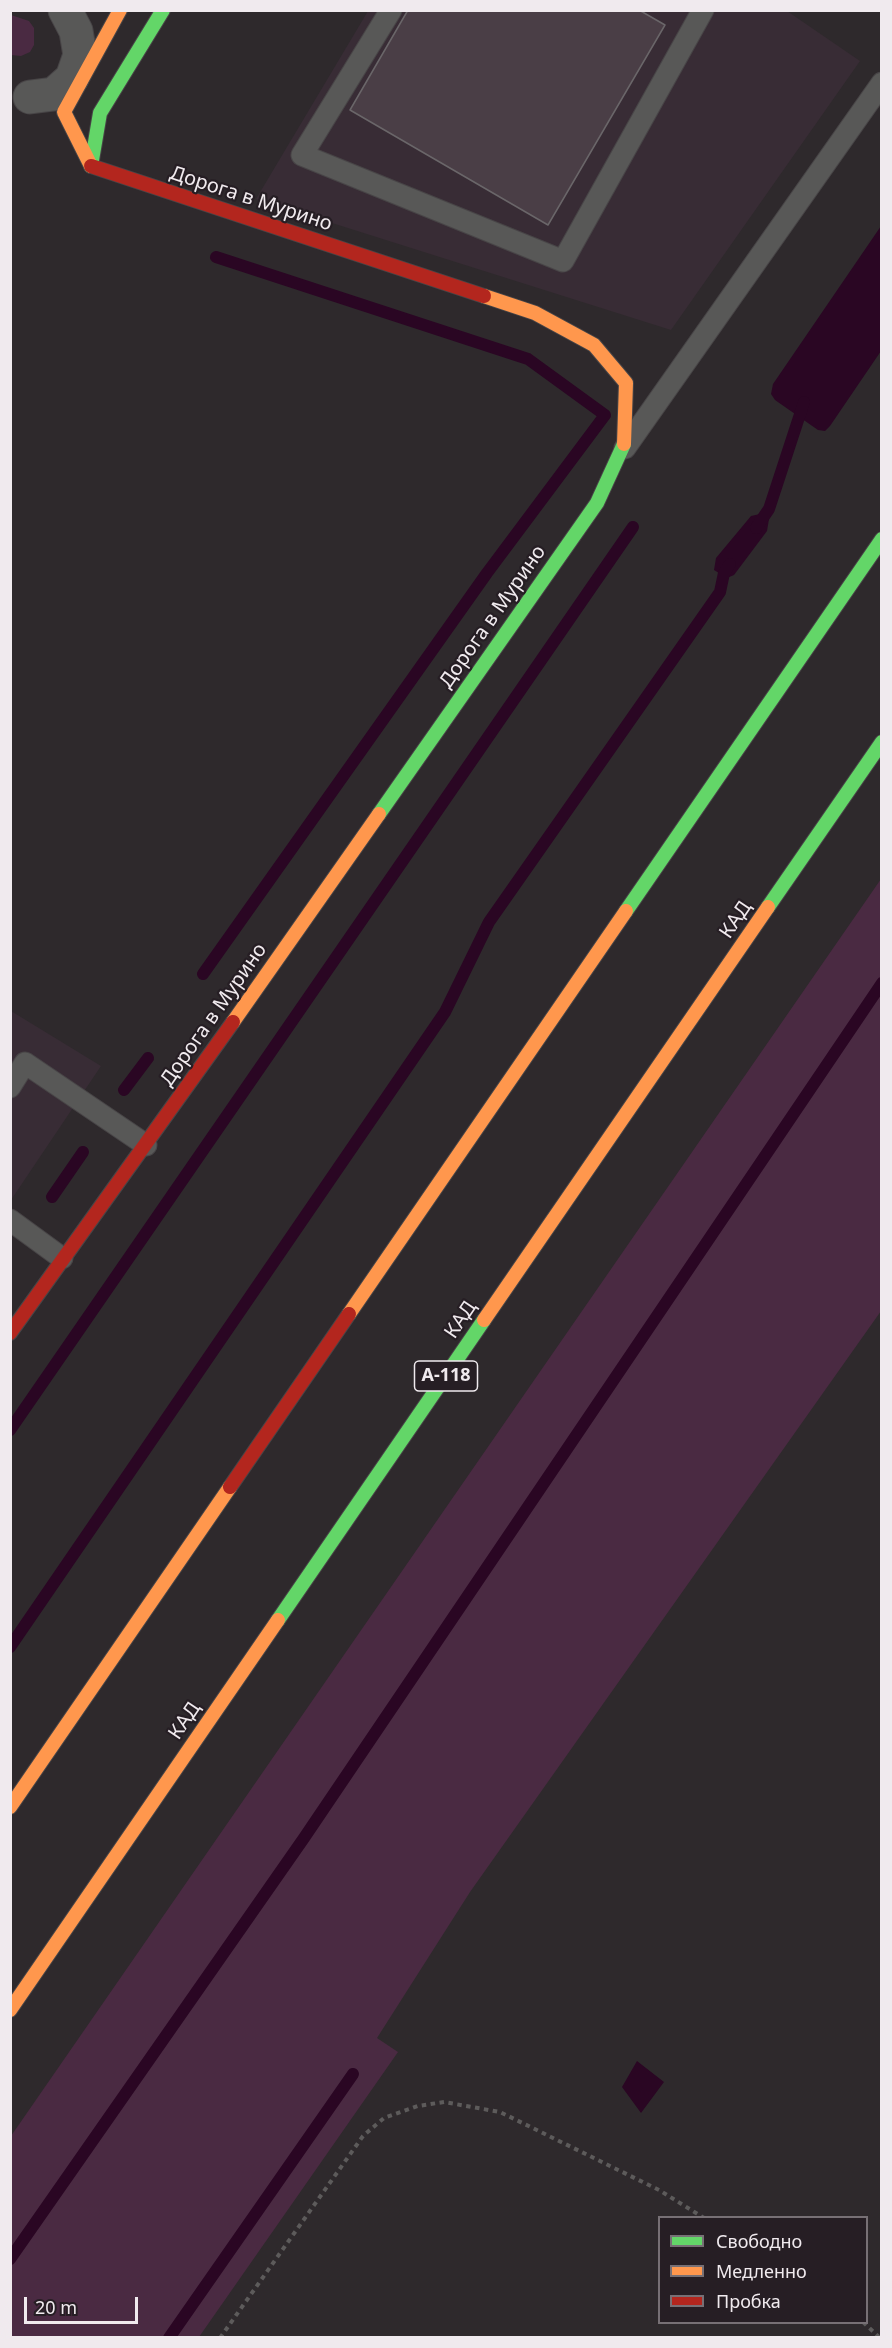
<!DOCTYPE html>
<html>
<head>
<meta charset="utf-8">
<style>
	body { margin:0 }
	#map { position:relative; width:892px; height:2348px; overflow:hidden; background:#2e292c; font-family:"Noto Sans",sans-serif }
	canvas { display:block }
	.frame { position:absolute; inset:0; border:12px solid #f0eaee; pointer-events:none }
	.legend { position:absolute; left:658px; top:2216px; width:210px; height:108px; box-sizing:border-box; background:#261e24; border:2px solid #777075; margin:0; padding:8px 10px; list-style:none; font-size:18px; color:#f0eaee }
	.legend li { display:flex; align-items:center; gap:12px; height:30px }
	.legend b { width:30px; border:2px solid #777075 }
	.scale { position:absolute; left:24px; top:2297px; width:114px; height:27px; box-sizing:border-box; border:3px solid #f0eaee; border-top:0; padding-left:8px; font-size:18px; line-height:21px; white-space:nowrap; color:#f0eaee; -webkit-text-stroke:4px #261e24; paint-order:stroke }
</style>
</head>
<body>
<div id="map">
<canvas width="892" height="2348"></canvas>
<div class="frame"></div>
<ul class="legend">
<li><b style="height:8px;background:#63d668"></b>Свободно</li>
<li><b style="height:8px;background:#ff974d"></b>Медленно</li>
<li><b style="height:8px;background:#b3261e"></b>Пробка</li>
</ul>
<div class="scale">20 m</div>
</div>
<script>
const g = document.querySelector('canvas').getContext('2d');
g.lineJoin = 'round';
function paint(path, color) { g.fillStyle = color; g.fill(path, 'evenodd'); }
const shape = rows => new Path2D(rows.map(r => 'M' + r).join(''));
function stroke(path, color, width, dash) { g.strokeStyle = color; g.lineWidth = width; g.lineCap = dash ? 'butt' : 'round'; g.setLineDash(dash || []); g.stroke(path); }
function drawText(font, color, halo, rows, align = 'center') {
  g.font = font + ' "Noto Sans",sans-serif'; g.lineWidth = 4.5; g.setLineDash([]); g.textBaseline = 'middle'; g.strokeStyle = halo; g.fillStyle = color; for (const [text, x, y, turn = 0] of rows) {
    g.save(); g.translate(x, y); g.rotate((+turn || 0) * Math.PI / 180); g.textAlign = isNaN(turn) ? turn : align; if (halo) g.strokeText(text, 0, 0); g.fillText(text, 0, 0); g.restore();
  }
}
paint(shape([
	[368,11,787,11,860,61,671,330,256,199],
	[11,1011,101,1066,11,1200]
]), '#382c35');
paint(shape([
	[11,15,29,21,34,28,34,45,30,52,21,56,11,55],
	[881,879,881,1311,470,1892,377,2038,398,2052,199,2337,11,2337,11,2136]
]), '#4a2a42');
paint(shape([
	[881,226,881,351,830,426,825,431,818,430,775,400,771,394,773,384],
	[760,514,769,519,767,531,734,575,727,578,714,570,716,558,751,516],
	[637,2061,664,2082,641,2113,622,2087]
]), '#2a0623');
stroke(shape([
	[756,528,769,509,804,402],
	[203,974,487,573,605,415,528,359,216,257],
	[124,1090,148,1058],
	[52,1197,83,1152],
	[10,1430,633,527],
	[10,1647,445,1012,489,922,720,592,724,573,730,564],
	[10,2259,304,1838,882,983],
	[169,2338,353,2074]
]), '#2a0623', 12);
const building = shape([
	[408,10,639,10,665,25,548,225,350,110,408,10]
]);
paint(building, '#4a3e46');
stroke(building, '#6a6669', 1.5);
const lane = shape([
	[391,10,302,155,563,261,703,10],
	[625,448,882,83],
	[10,1087,25,1063,146,1145],
	[10,1220,62,1258]
]);
const street = shape([
	[30,97,54,94,72,78,80,55,76,31,65,10]
]);
const fast = shape([
	[91,166,100,113,163,10],
	[379,814,597,503,624,444],
	[768,907,882,742],
	[626,911,882,539],
	[278,1620,484,1320]
]);
const slow = shape([
	[91,166,64,112,120,10],
	[484,296,535,313,594,345,626,383,624,444],
	[233,1022,379,814],
	[349,1314,626,911],
	[484,1320,768,907],
	[10,1807,230,1487],
	[10,2010,278,1620]
]);
const jam = shape([
	[91,166,484,296],
	[10,1333,233,1022],
	[230,1487,349,1314]
]);
stroke(lane, '#484547', 23);
stroke(street, '#484547', 35);
stroke(fast, '#484547', 16);
stroke(slow, '#484547', 16);
stroke(jam, '#484547', 16);
stroke(shape([
	[863,2322,880,2338],
	[220,2338,363,2136,384,2118,418,2106,444,2102,500,2112,659,2190,704,2218]
]), '#5d5b5b', 4, [4.5, 4.5]);
stroke(lane, '#585857', 21);
stroke(street, '#585857', 33);
stroke(fast, '#63d668', 14);
stroke(slow, '#ff974d', 14);
stroke(jam, '#b3261e', 14);
for (const [x, y, w] of [
	[446,1376,63]
]) { const box = new Path2D(); box.roundRect(x - w / 2, y - 15, w, 30, 4.5); g.fillStyle = '#261e24'; g.fill(box); stroke(box, '#f0eaee', 1.5); }
drawText('bold 18px', '#f0eaee', null, [
	["А-118",446,1376]
]);
drawText('20px', '#f0eaee', '#261e24', [
	["Дорога в Мурино",251,199,18],
	["Дорога в Мурино",493,617,-55],
	["КАД",736,920,-56],
	["Дорога в Мурино",214,1015,-55],
	["КАД",461,1320,-56],
	["КАД",185,1721,-56]
]);
</script>
</body>
</html>
